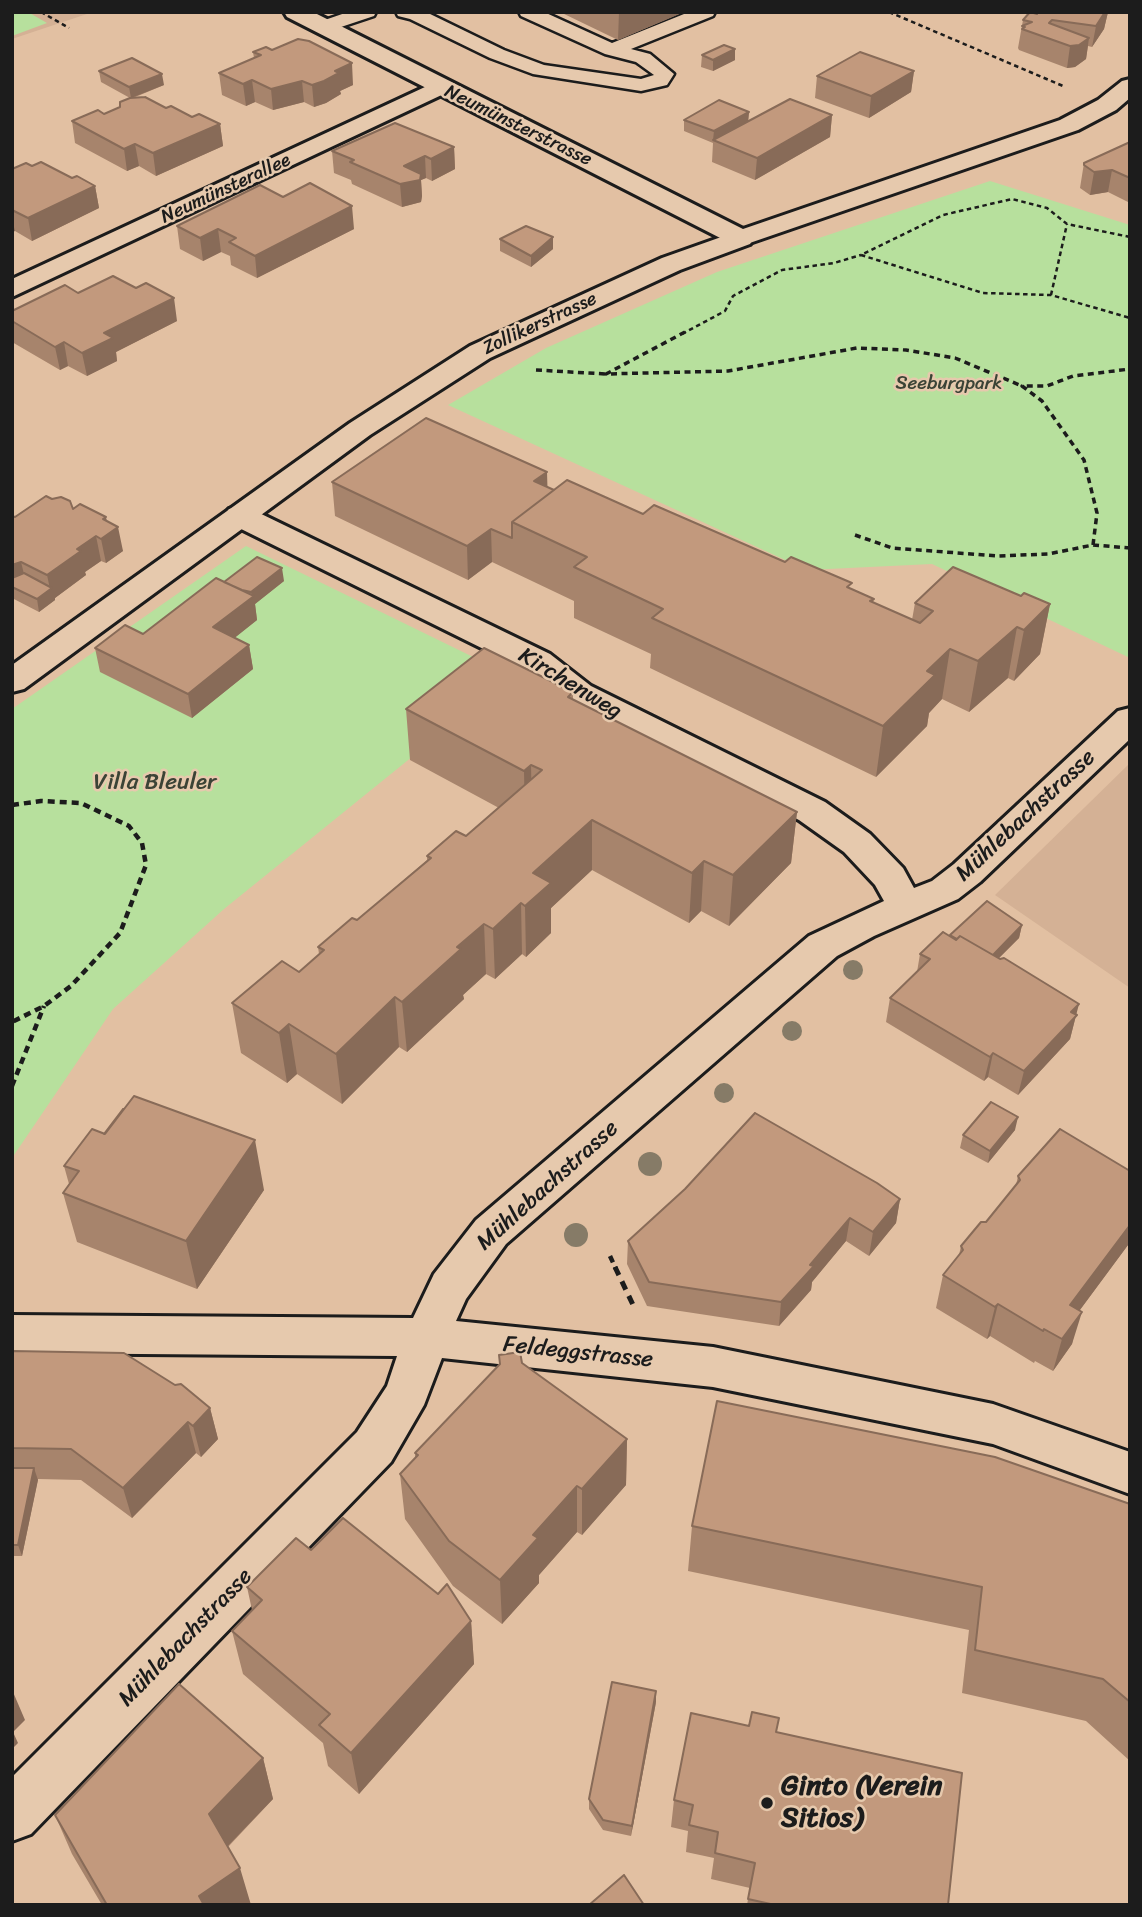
<!DOCTYPE html>
<html>
<head>
<meta charset="utf-8">
<style>
	body { margin:0 }
	#map { position:relative; width:1142px; height:1917px; overflow:hidden; background:#e2c0a2; font-family:Sriracha,sans-serif }
	canvas { display:block }
	.frame { position:absolute; inset:0; border:14px solid #1c1c1c; pointer-events:none }
</style>
</head>
<body>
<div id="map">
<canvas width="1142" height="1917"></canvas>
<div class="frame"></div>
</div>
<script>
const g = document.querySelector('canvas').getContext('2d');
g.lineJoin = 'round';
function paint(path, color) { g.fillStyle = color; g.fill(path, 'evenodd'); }
const shape = rows => new Path2D(rows.map(r => 'M' + r).join(''));
function stroke(path, color, width, dash) { g.strokeStyle = color; g.lineWidth = width; g.lineCap = dash ? 'butt' : 'round'; g.setLineDash(dash || []); g.stroke(path); }
function drawText(font, color, halo, rows, align = 'center') {
  g.font = font + ' Sriracha,sans-serif'; g.lineWidth = 5; g.setLineDash([]); g.textBaseline = 'middle'; g.strokeStyle = halo; g.fillStyle = color; for (const [text, x, y, turn = 0] of rows) {
    g.save(); g.translate(x, y); g.rotate((+turn || 0) * Math.PI / 180); g.textAlign = isNaN(turn) ? turn : align; if (halo) g.strokeText(text, 0, 0); g.fillText(text, 0, 0); g.restore();
  }
}
paint(shape([
	[12,12,93,12,12,39],
	[1130,763,1130,988,995,895]
]), '#d4b195');
paint(shape([
	[12,12,28,12,47,23,12,36],
	[990,181,1130,225,1130,658,932,564,807,570,448,405,546,348,717,272],
	[246,546,512,676,224,909,113,1009,12,1158,12,709]
]), '#b7e09d');
const service = shape([
	[348,12,376,12,374,16,323,33,314,27,316,23,348,12],
	[396,12,426,12,504,50,544,65,641,79,654,75,636,62,605,54,521,16,519,12,544,12,612,43,689,12,715,12,713,16,631,49,650,54,674,74,667,85,641,91,533,74,490,58,410,19,398,16,396,12]
]);
const minor = shape([
	[440,80,448,82,452,87,448,92,12,297,12,279,440,80],
	[240,507,251,509,550,654,591,686,825,802,870,834,903,868,914,888,932,881,954,864,1118,711,1130,708,1130,739,980,882,958,899,874,936,837,956,506,1244,466,1299,456,1321,713,1347,993,1404,1130,1452,1130,1494,993,1444,713,1387,442,1358,424,1405,391,1462,31,1834,12,1841,12,1777,357,1432,387,1386,397,1356,12,1353,12,1315,413,1318,434,1274,476,1220,809,936,884,901,875,885,844,852,799,820,567,702,526,670,229,523,224,516,229,509,240,507]
]);
const tertiary = shape([
	[741,230,750,232,754,238,750,244,680,270,490,358,370,435,24,689,12,692,12,665,350,423,470,346,662,258,741,230]
]);
const secondary = shape([
	[284,12,313,12,743,229,1060,120,1098,100,1122,81,1130,79,1130,98,1116,110,1078,130,741,246,732,244,287,17,284,12]
]);
stroke(service, '#1c1c1c', 5);
stroke(minor, '#1c1c1c', 6);
stroke(tertiary, '#1c1c1c', 6);
stroke(secondary, '#1c1c1c', 6);
stroke(shape([
	[41,12,69,28],
	[889,12,1063,86],
	[1130,237,1067,224,1047,208,1012,199,943,215,861,255,983,293,1051,295,1130,318],
	[1051,295,1067,224],
	[682,334,725,311,733,296,782,270,834,263,861,255]
]), '#1c1c1c', 2.5, [4.5, 3.5]);
stroke(shape([
	[685,332,606,374,728,371,857,348,906,350,955,358,1022,386],
	[536,370,606,374],
	[855,535,892,548,998,556,1048,554,1093,545,1130,548],
	[1093,545,1097,513,1084,460,1042,401,1022,386,1047,386,1073,376,1130,369]
]), '#1c1c1c', 3.5, [6, 4.5]);
stroke(shape([
	[12,805,41,801,81,803,129,826,142,843,146,865,120,933,71,986,44,1006,12,1022],
	[12,1086,44,1006],
	[610,1256,616,1269]
]), '#1c1c1c', 4.5, [7, 5]);
stroke(shape([
	[615,1267,635,1309]
]), '#1c1c1c', 5, [9, 7]);
paint(service, '#e6c9ad');
paint(minor, '#e6c9ad');
paint(tertiary, '#e6c9ad');
paint(secondary, '#e6c9ad');
g.fillStyle = '#867b67';
for (const [x, y, r] of [
	[853,970,10],
	[792,1031,10],
	[724,1093,10],
	[650,1164,12],
	[576,1235,12]
]) { g.beginPath(); g.arc(x, y, r, 0, 2 * Math.PI); g.fill(); }
paint(shape([
	[560,12,684,12,618,40],
	[1108,12,1104,29,1092,47,1088,46,1086,59,1075,67,1067,68,1019,50,1018,48,1023,20,1037,14],
	[735,49,735,60,713,71,701,67,702,55],
	[253,52,353,85,340,91,341,94,326,103,314,107,304,102,273,110,255,102,246,106,222,95,219,73,254,58],
	[99,71,164,85,133,98,192,117,220,124,223,146,156,176,139,166,127,171,75,143,72,121,104,114,120,107,130,98,101,82],
	[914,71,911,92,869,118,815,98,817,76],
	[749,112,748,121,832,115,830,137,755,180,712,162,713,143,684,131,684,120],
	[1130,132,1130,203,1108,192,1090,195,1080,188,1084,163,1128,143],
	[454,147,455,169,432,181,426,178,421,180,422,196,421,202,402,207,352,184,351,180,334,173,332,151],
	[32,166,95,186,99,208,32,241,15,231,12,232,12,169],
	[177,226,354,229,257,278,231,265,230,256,221,252,203,261,180,249],
	[500,239,553,249,531,267,500,251],
	[78,293,177,321,116,352,117,361,87,376,68,366,60,370,12,342,12,311],
	[332,482,548,487,554,490,643,514,785,562,874,599,873,603,912,620,915,603,1021,596,1050,604,1040,654,1014,681,1008,678,969,712,942,699,929,713,927,726,876,777,650,668,651,654,574,618,574,601,492,562,468,580,335,516],
	[73,509,107,521,123,551,106,563,101,561,85,572,86,575,55,598,55,600,39,612,12,598,12,516,15,517],
	[284,581,255,604,257,620,234,638,249,645,253,669,192,718,100,672,95,648,143,634,224,582],
	[573,692,573,700,797,812,791,863,729,926,701,911,689,923,592,870,551,908,551,933,526,957,522,954,495,979,486,974,463,995,464,999,407,1052,399,1047,342,1104,297,1074,287,1083,241,1053,232,1003,299,972,319,954,318,947,357,920,427,860,427,856,466,836,499,808,410,760,406,709],
	[1022,925,1019,938,999,958,1076,1015,1070,1039,1018,1095,988,1077,984,1081,886,1022,890,998,917,972,920,954,950,936],
	[1015,1130,988,1163,960,1148,963,1135],
	[64,1166,264,1190,197,1289,77,1242,63,1193,69,1184],
	[1018,1176,1128,1245,1079,1311,1072,1344,1053,1371,1035,1361,1034,1363,990,1336,987,1339,936,1308,943,1275,959,1255,961,1246,986,1222,1016,1185],
	[900,1199,896,1223,869,1256,846,1241,812,1282,811,1290,779,1326,647,1306,627,1264,628,1241],
	[12,1351,210,1408,218,1439,201,1457,196,1453,132,1518,81,1480,38,1479,22,1556,12,1556],
	[499,1355,522,1363,627,1439,626,1485,582,1535,577,1532,539,1575,539,1583,502,1624,453,1586,405,1519,400,1474,415,1458,415,1453,499,1366],
	[1130,1504,1130,1761,1086,1721,962,1693,969,1630,688,1571,692,1526],
	[311,1550,471,1621,474,1664,359,1794,328,1766,323,1743,243,1674,232,1631,252,1610,247,1587],
	[656,1702,631,1836,603,1830,589,1809,589,1799],
	[776,1732,948,1905,747,1905,750,1888,711,1879,714,1858,686,1852,688,1831,671,1827,674,1800],
	[263,1758,273,1799,228,1847,251,1905,102,1905,72,1854,55,1815]
]), '#a7846c');
paint(shape([
	[619,12,684,12,618,40],
	[1105,12,1108,12,1104,29,1092,47,1096,26],
	[1089,38,1086,59,1075,67,1067,68,1070,46],
	[735,49,735,60,713,71,713,60],
	[352,63,353,85,340,91,341,94,326,103,314,107,312,85,335,71],
	[914,71,911,92,869,118,871,96],
	[162,74,164,85,131,98,129,87],
	[252,80,255,102,246,106,243,84],
	[302,81,304,102,273,110,271,89],
	[749,112,748,123,713,140,714,131],
	[832,115,830,137,755,180,757,158],
	[220,124,223,146,156,176,153,153],
	[135,144,139,166,127,171,124,149],
	[454,147,455,169,432,181,431,159],
	[425,156,426,178,421,180,422,196,421,202,402,207,400,184,404,166],
	[1112,170,1108,192,1090,195,1094,172],
	[95,186,99,208,32,241,28,218],
	[352,206,354,229,257,278,255,256],
	[12,219,15,231,12,232],
	[218,229,221,252,203,261,200,238],
	[553,237,553,249,531,267,531,256],
	[174,298,177,321,116,352,117,361,87,376,82,353,104,333],
	[64,342,68,366,60,370,55,347],
	[547,472,548,505,534,481],
	[106,517,109,533,118,527,123,551,106,563,101,539,103,519],
	[491,529,492,562,468,580,467,546],
	[96,536,101,561,85,572,86,575,55,598,55,600,39,612,37,599,50,589,47,575,77,549],
	[21,562,27,586,12,587,12,565],
	[282,568,284,581,255,604,257,620,217,652,213,627,252,597,251,592],
	[1050,604,1040,654,1014,681,1024,630],
	[1017,627,1008,678,969,712,978,661],
	[249,645,253,669,192,718,188,694],
	[950,649,942,699,929,713,927,726,876,777,883,726,927,671],
	[531,765,532,816,525,822,524,771],
	[797,812,791,863,729,926,733,875],
	[592,820,592,870,551,908,551,933,526,957,525,906,533,873],
	[704,861,701,911,689,923,692,873],
	[521,903,522,954,495,979,493,929],
	[484,924,486,974,463,995,464,999,407,1052,402,1002,457,947],
	[1022,925,1019,938,987,970,990,957],
	[395,997,399,1047,342,1104,336,1054],
	[1079,1004,1070,1039,1018,1095,1024,1071,1071,1012],
	[289,1024,297,1074,287,1083,279,1033],
	[993,1053,988,1077,984,1081,990,1057],
	[1018,1117,1015,1130,988,1163,990,1151],
	[255,1140,264,1190,197,1289,186,1241],
	[900,1199,896,1223,869,1256,873,1232],
	[850,1218,846,1241,812,1282,811,1290,779,1326,781,1302,810,1265],
	[1130,1225,1130,1241,1128,1245,1060,1337,1070,1305],
	[998,1304,990,1336,987,1339,995,1307],
	[1082,1312,1072,1344,1053,1371,1062,1339],
	[210,1408,218,1439,201,1457,193,1426],
	[188,1422,196,1453,132,1518,123,1488],
	[627,1439,626,1485,582,1535,582,1489],
	[34,1468,38,1480,22,1556,18,1545],
	[577,1486,577,1532,539,1575,539,1583,502,1624,500,1580,533,1535],
	[471,1621,474,1664,359,1794,351,1753],
	[656,1691,656,1702,631,1836,632,1826],
	[13,1692,25,1720,13,1732,18,1743,12,1749],
	[263,1758,273,1799,221,1853,209,1814],
	[240,1868,251,1905,202,1905,199,1896]
]), '#886b58');
const building = shape([
	[1030,12,1037,14,1038,12,1105,12,1096,26,1052,20,1049,23,1089,38,1079,45,1070,46,1022,29,1025,27,1022,26,1032,22,1023,20,1030,12],
	[298,39,309,41,352,63,335,71,339,73,324,81,312,85,302,81,271,89,252,80,243,84,219,73,261,55,253,52,266,47,272,50,298,39],
	[724,45,735,49,713,60,702,55,724,45],
	[860,52,914,71,871,96,817,76,860,52],
	[132,58,162,74,129,87,99,71,132,58],
	[145,97,166,108,171,106,192,117,199,114,220,124,153,153,135,144,124,149,72,121,98,110,104,114,120,107,120,102,130,98,145,97],
	[790,99,832,115,757,158,713,140,790,99],
	[719,100,749,112,714,131,684,120,719,100],
	[395,123,454,147,431,159,425,156,404,166,421,174,420,180,400,184,350,162,354,160,332,151,395,123],
	[1130,142,1130,178,1112,170,1094,172,1084,165,1084,163,1130,142],
	[41,162,72,178,77,176,95,186,28,218,12,210,12,169,26,163,32,166,41,162],
	[310,183,352,206,255,256,229,242,236,238,218,229,200,238,177,226,260,185,283,197,310,183],
	[526,226,553,237,531,256,500,239,526,226],
	[113,276,136,288,146,283,174,298,104,333,113,338,82,353,64,342,55,347,12,321,12,311,65,285,78,293,113,276],
	[426,418,547,472,534,481,554,490,512,522,512,538,491,529,467,546,332,482,426,418],
	[567,480,643,514,654,505,785,562,791,557,852,583,847,587,874,599,870,601,920,623,933,611,915,603,953,567,1021,596,1024,593,1050,604,1024,630,1017,627,978,661,950,649,927,671,935,675,883,726,652,618,663,609,574,567,587,557,512,522,567,480],
	[46,496,52,499,61,497,70,501,73,509,80,504,106,517,103,519,118,527,101,539,96,536,77,549,81,551,47,575,21,562,12,565,12,516,15,517,46,496],
	[257,557,282,568,251,592,242,590,224,582,257,557],
	[24,573,52,588,37,599,12,587,12,578,24,573],
	[216,578,254,596,213,627,249,645,188,694,95,648,125,625,143,634,216,578],
	[484,648,573,692,568,697,797,812,733,875,704,861,692,873,592,820,533,873,551,883,525,906,521,903,493,929,484,924,457,947,461,949,402,1002,395,997,336,1054,289,1024,279,1033,232,1003,282,961,299,972,324,950,318,947,352,918,357,920,431,858,427,856,456,831,466,836,542,770,531,765,524,771,406,709,484,648],
	[987,901,1022,925,993,955,960,936,957,939,950,935,987,901],
	[943,932,956,940,960,936,1000,959,1004,958,1079,1004,1071,1012,1077,1015,1024,1071,993,1053,990,1057,890,998,930,959,920,954,943,932],
	[134,1096,255,1140,186,1241,63,1193,79,1171,64,1166,92,1129,105,1134,134,1096],
	[991,1102,1018,1117,990,1151,963,1135,991,1102],
	[123,1109,124,1109,105,1134,104,1134,123,1109],
	[755,1113,877,1183,900,1199,873,1232,850,1218,810,1265,814,1266,781,1302,649,1282,628,1241,685,1189,755,1113],
	[1060,1129,1130,1171,1130,1225,1070,1305,1082,1312,1062,1339,1044,1329,1043,1331,998,1304,995,1307,943,1275,963,1250,961,1246,981,1222,986,1222,1020,1180,1018,1176,1060,1129],
	[12,1351,124,1353,175,1385,181,1384,210,1408,193,1426,188,1422,123,1488,71,1449,12,1448,12,1351],
	[520,1352,522,1363,627,1439,582,1489,577,1486,533,1535,538,1538,500,1580,449,1541,400,1474,418,1455,415,1453,500,1364,499,1355,520,1352],
	[717,1401,995,1457,1130,1504,1130,1702,1103,1679,975,1650,982,1587,692,1526,717,1401],
	[12,1468,34,1468,18,1545,12,1545,12,1468],
	[343,1518,438,1594,447,1584,471,1621,351,1753,319,1725,330,1714,232,1631,262,1600,247,1587,296,1538,311,1550,343,1518],
	[612,1682,656,1691,632,1826,603,1820,589,1799,612,1682],
	[179,1684,263,1758,209,1814,240,1868,199,1896,204,1905,107,1905,55,1815,179,1684],
	[752,1712,779,1718,776,1732,962,1773,948,1905,775,1905,748,1899,755,1863,715,1853,718,1832,689,1825,693,1805,674,1800,691,1713,749,1726,752,1712],
	[624,1875,644,1905,589,1905,624,1875]
]);
paint(building, '#c2997d');
stroke(building, '#886b58', 2);
for (const [x, y, r, color] of [
	[767,1803,7,"#1c1c1c"]
]) { const dot = new Path2D(); dot.arc(x, y, r, 0, 2 * Math.PI); g.fillStyle = color; g.fill(dot); stroke(dot, '#e6c9ad', 2.5); }
drawText('19px', '#1c1c1c', '#e6c9ad', [
	["Neumünsterstrasse",518,126,26],
	["Neumünsterallee",226,189,-25],
	["Zollikerstrasse",540,324,-25]
]);
drawText('19px', '#3b4336', '#e6c9ad', [
	["Seeburgpark",949,384]
]);
drawText('23px', '#1c1c1c', '#e6c9ad', [
	["Kirchenweg",570,684,31],
	["Mühlebachstrasse",1026,816,-43],
	["Mühlebachstrasse",548,1186,-42],
	["Feldeggstrasse",578,1353,6],
	["Mühlebachstrasse",186,1638,-46]
]);
drawText('23px', '#3b4336', '#e6c9ad', [
	["Villa Bleuler",155,783]
]);
drawText('bold 28px', '#1c1c1c', '#e6c9ad', [
	["Ginto (Verein",781,1787],
	["Sitios)",781,1819]
], 'left');
</script>
</body>
</html>
